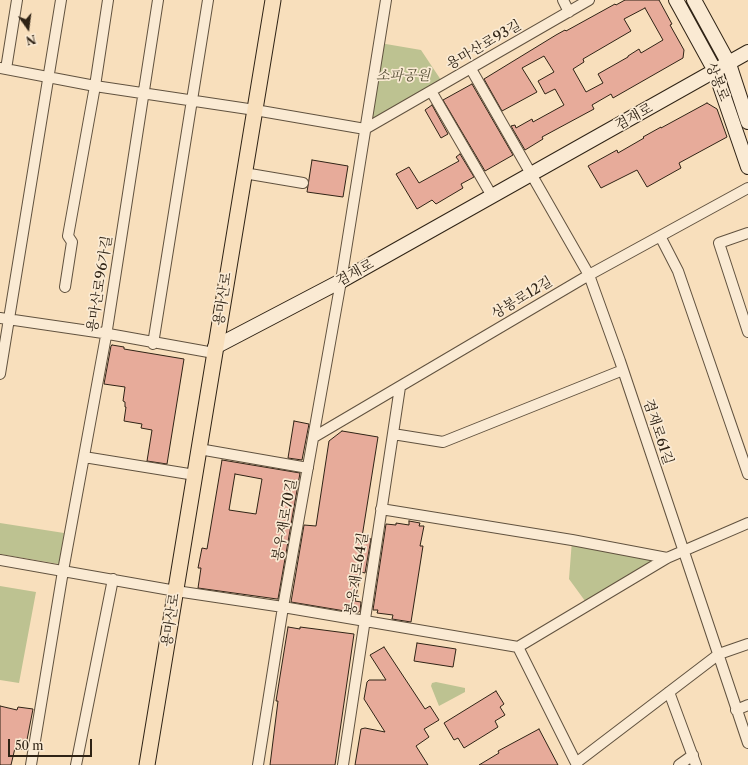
<!DOCTYPE html>
<html>
<head>
<meta charset="utf-8">
<style>
	body { margin:0 }
	#map { position:relative; width:748px; height:765px; overflow:hidden; background:#f8dfbc; font-family:"Libre Caslon Text",serif }
	canvas { display:block }
	.north { position:absolute; left:8px; top:8px; width:40px; height:40px; -webkit-text-stroke:3px #faead3; paint-order:stroke; rotate:166deg; font-size:11px; font-weight:700; line-height:16px; text-align:center; color:#2f2315 }
	.north::after { content:''; display:block; margin:auto; width:14px; height:18px; background:#2f2315; clip-path:polygon(50% 0,100% 100%,50% 72%,0 100%) }
	.scale { position:absolute; left:8px; top:739px; width:84px; height:18px; box-sizing:border-box; border:2px solid #2f2315; border-top:0; padding-left:5px; font-size:12px; line-height:14px; white-space:nowrap; color:#2f2315; -webkit-text-stroke:3px #faead3; paint-order:stroke }
</style>
</head>
<body>
<div id="map">
<canvas width="748" height="765"></canvas>
<div class="north">N</div>
<div class="scale">50 m</div>
</div>
<script>
const g = document.querySelector('canvas').getContext('2d');
g.lineJoin = 'round';
function paint(path, color) { g.fillStyle = color; g.fill(path, 'evenodd'); }
const shape = rows => new Path2D(rows.map(r => 'M' + r).join(''));
function stroke(path, color, width, dash) { g.strokeStyle = color; g.lineWidth = width; g.lineCap = dash ? 'butt' : 'round'; g.setLineDash(dash || []); g.stroke(path); }
function drawText(font, color, halo, rows, align = 'center') {
  g.font = font + ' "Libre Caslon Text","Noto Serif KR",serif'; g.lineWidth = 3.5; g.setLineDash([]); g.textBaseline = 'middle'; g.strokeStyle = halo; g.fillStyle = color; for (const [text, x, y, turn = 0] of rows) {
    g.save(); g.translate(x, y); g.rotate((+turn || 0) * Math.PI / 180); g.textAlign = isNaN(turn) ? turn : align; if (halo) g.strokeText(text, 0, 0); g.fillText(text, 0, 0); g.restore();
  }
}
paint(shape([
	[380,43,421,50,443,83,366,127],
	[0,523,64,533,59,564,0,554],
	[572,540,667,558,588,605,569,579],
	[0,586,36,592,19,683,0,680],
	[436,682,465,688,465,692,439,706,431,686,432,683]
]), '#bdc291');
const building = shape([
	[625,0,659,0,672,24,670,25,684,50,683,58,613,98,611,94,592,105,594,109,542,137,543,139,525,150,511,126,515,125,516,128,532,119,533,122,564,105,555,89,545,94,538,81,554,72,544,56,522,68,537,92,502,111,484,79,556,35,565,30,566,31,615,4,616,5,625,0],
	[645,8,663,40,641,53,639,49,628,56,628,57,598,74,603,83,586,92,573,69,584,62,583,59,631,31,624,19,645,8],
	[472,84,513,155,485,171,443,100,472,84],
	[707,103,717,109,727,137,679,163,681,168,647,187,637,170,601,188,588,166,617,150,618,153,644,138,643,137,661,127,661,128,707,103],
	[432,105,448,134,441,138,425,110,432,105],
	[460,154,474,177,461,184,463,188,436,204,432,200,417,209,396,174,409,167,419,183,459,161,456,157,460,154],
	[312,160,348,166,343,197,307,192,312,160],
	[112,345,124,347,124,349,184,359,167,464,147,461,152,430,141,428,142,424,124,421,126,407,125,407,125,402,123,401,125,387,104,384,111,346,112,345],
	[294,421,309,424,302,460,288,458,294,421],
	[342,431,378,437,362,537,371,539,365,573,361,572,355,601,361,602,360,611,357,613,291,602,304,525,316,526,329,441,342,431],
	[222,460,300,473,278,599,277,599,198,588,201,568,198,568,202,548,207,549,222,460],
	[235,474,262,479,256,514,229,510,235,474],
	[409,521,420,523,419,526,424,526,420,546,423,546,411,622,392,619,393,615,377,613,378,610,373,610,386,524,396,525,396,523,409,525,409,521],
	[288,627,300,629,300,627,354,634,335,765,270,765,278,701,276,701,288,627],
	[417,643,456,649,453,667,414,661,417,643],
	[384,647,425,709,430,706,439,720,424,729,429,737,416,746,428,765,355,765,361,729,365,728,385,732,364,699,367,682,369,680,386,680,370,655,384,647],
	[496,691,504,704,500,707,505,715,495,721,498,727,464,748,458,738,454,740,444,723,496,691],
	[0,706,17,710,18,707,33,709,25,750,15,748,11,765,0,765,0,706],
	[539,729,558,765,479,765,499,753,498,751,539,729]
]);
paint(building, '#e7ab9a');
stroke(building, '#2f2315', 1);
const minor = shape([
	[563,0,569,12],
	[0,68,95,86,255,110,365,129,589,0],
	[6,69,17,0],
	[471,69,589,275,620,361,748,743],
	[431,91,492,196],
	[244,173,303,183],
	[748,233,719,243,748,332],
	[660,236,678,271,748,474],
	[65,287,72,242,68,236,95,86,108,0],
	[0,318,103,333,214,353],
	[153,344,208,0],
	[0,374,61,0],
	[393,434,443,442,623,370],
	[314,437,589,275,748,188],
	[199,449,308,468],
	[84,457,195,475],
	[381,509,572,540,667,558],
	[0,560,176,591,283,607,518,647],
	[518,647,667,558,748,523],
	[518,647,577,765],
	[669,692,696,765],
	[736,710,748,705],
	[576,763,719,654,748,644],
	[31,765,63,571,106,336,158,0],
	[76,765,113,579],
	[258,765,283,607,341,281,386,0],
	[343,765,400,387],
	[679,765,693,755]
]);
const secondary = shape([
	[676,0,715,71,748,167],
	[694,0,729,64,748,122],
	[215,347,341,281,748,52]
]);
const primary = shape([
	[147,765,273,0]
]);
stroke(minor, '#61523f', 12);
stroke(secondary, '#2f2315', 16);
stroke(primary, '#2f2315', 17);
stroke(minor, '#faead3', 10);
stroke(secondary, '#faead3', 14);
stroke(primary, '#f8dfbc', 15);
drawText('14px', '#2f2315', '#faead3', [
	["용마산로93길",484,45,-30],
	["상봉로",717,82,68],
	["겸재로",634,117,-29],
	["겸재로",355,273,-29],
	["용마산로96가길",100,284,-81],
	["상봉로12길",522,298,-31],
	["용마산로",223,299,-81],
	["겸재로61길",658,432,72],
	["봉우재로70길",285,520,-80],
	["봉우재로64길",357,574,-81],
	["용마산로",171,620,-81]
]);
drawText('italic 14px', '#5a533a', '#faead3', [
	["소파공원",403,76]
]);
</script>
</body>
</html>
